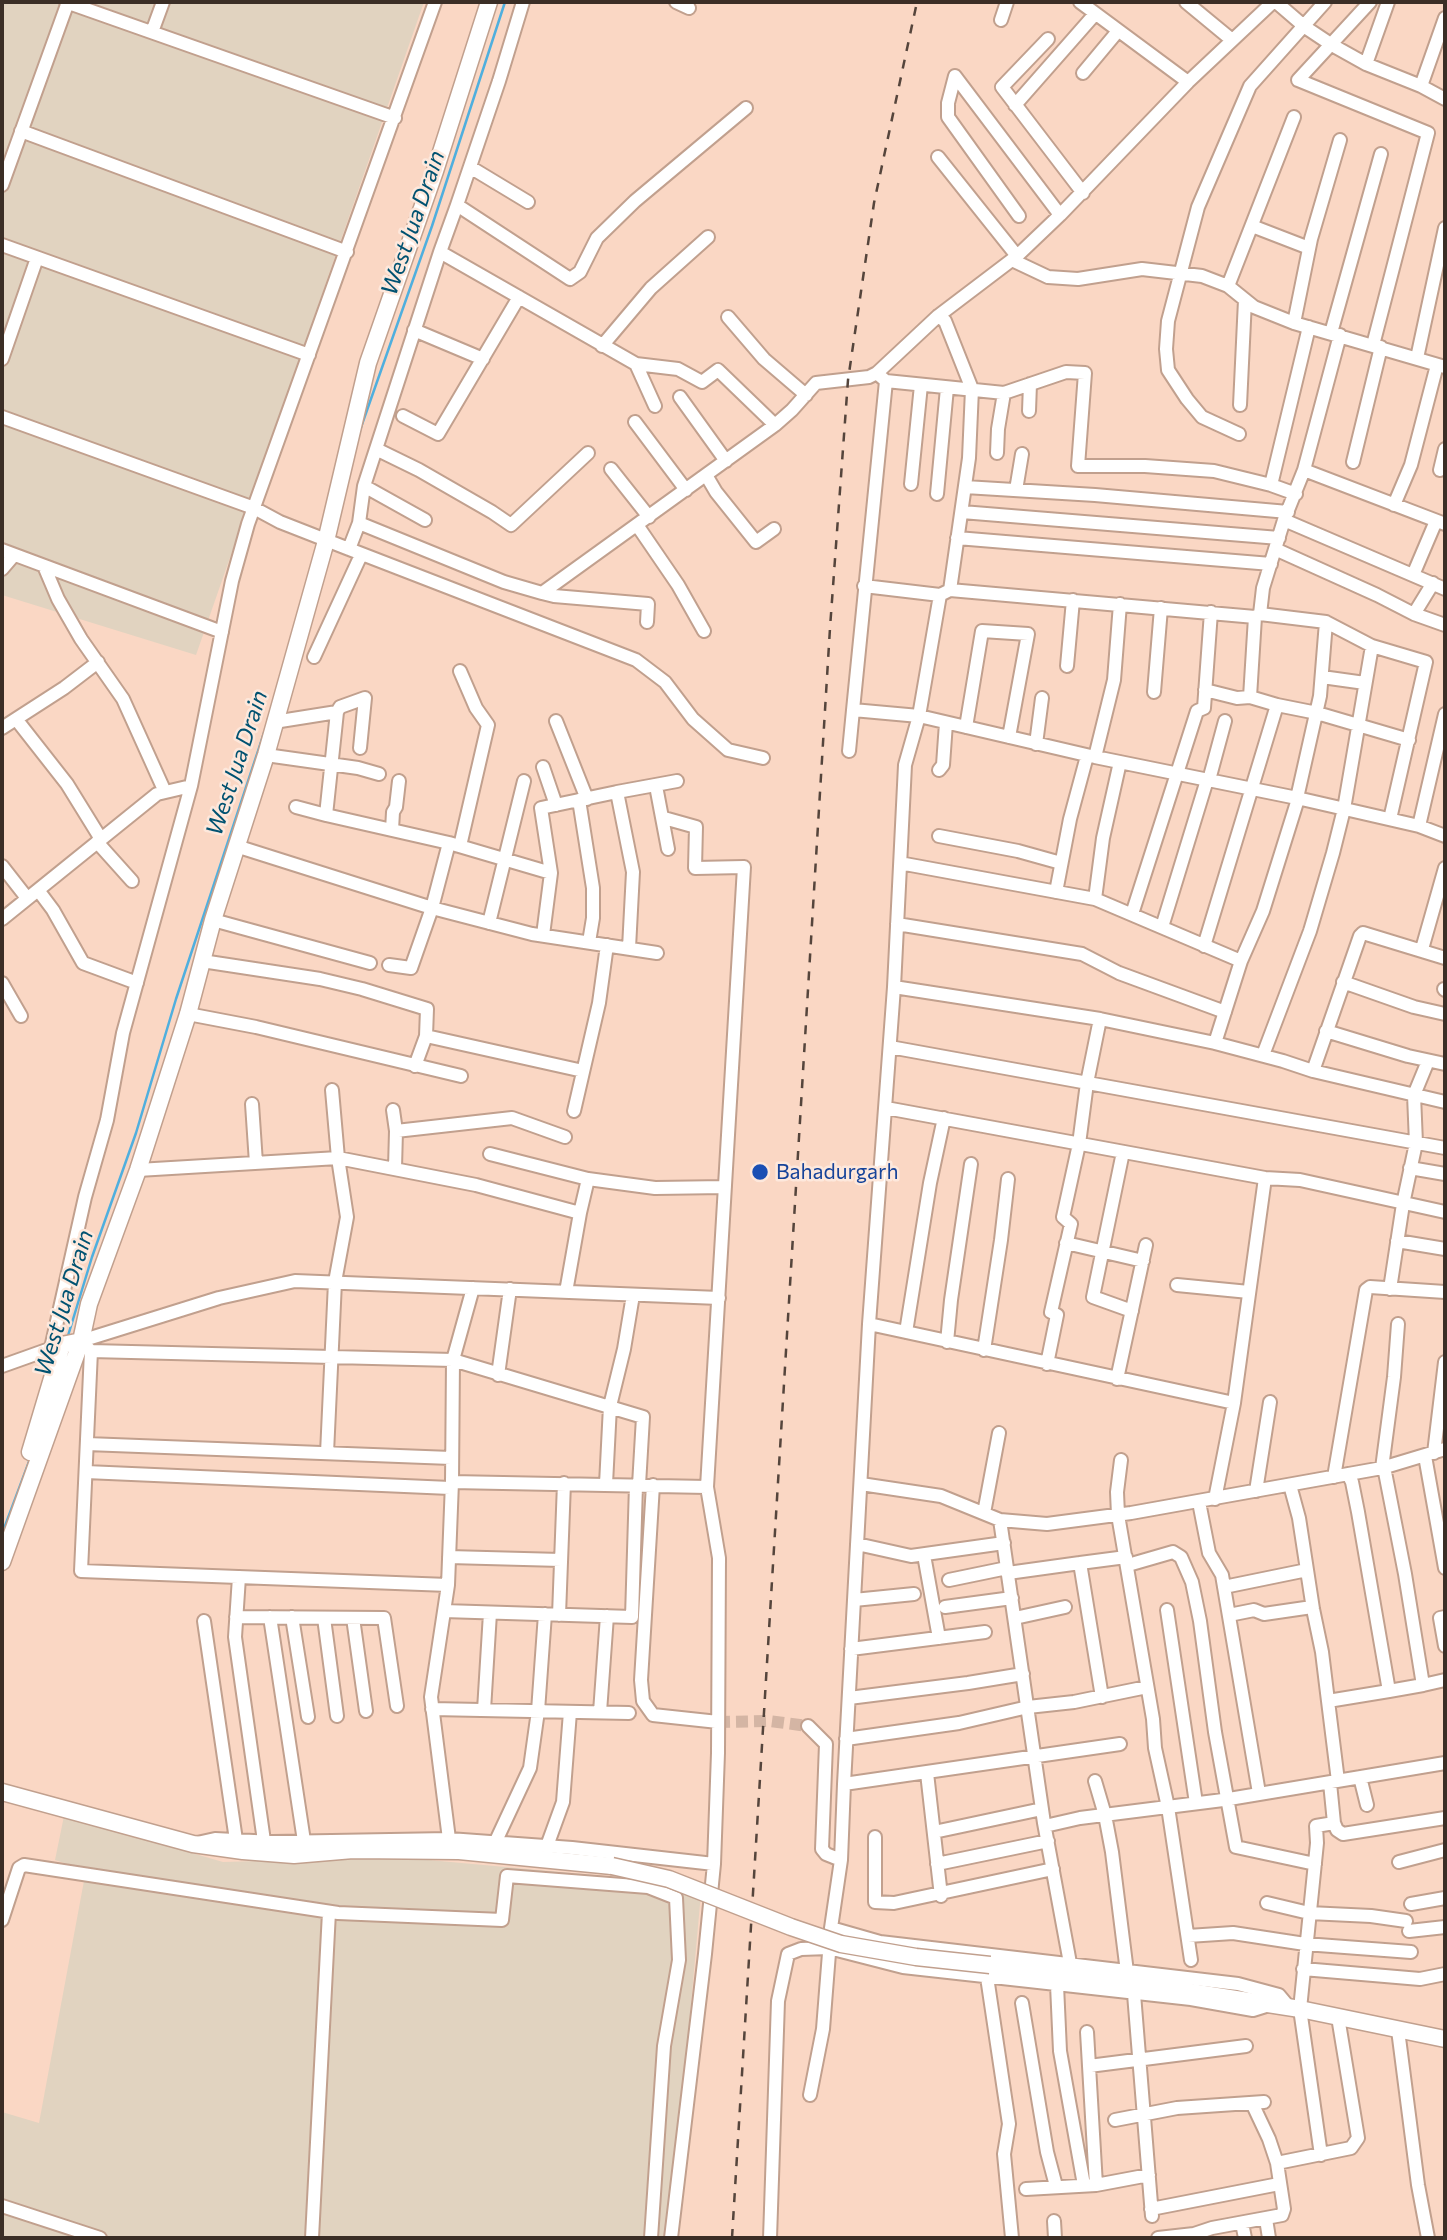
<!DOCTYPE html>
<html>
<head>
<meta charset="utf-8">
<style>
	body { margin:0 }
	#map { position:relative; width:1447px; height:2240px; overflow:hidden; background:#fad7c4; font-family:Commissioner,sans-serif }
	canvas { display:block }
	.frame { position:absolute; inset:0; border:4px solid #3b2e26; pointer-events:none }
</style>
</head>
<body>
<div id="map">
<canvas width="1447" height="2240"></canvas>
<div class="frame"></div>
</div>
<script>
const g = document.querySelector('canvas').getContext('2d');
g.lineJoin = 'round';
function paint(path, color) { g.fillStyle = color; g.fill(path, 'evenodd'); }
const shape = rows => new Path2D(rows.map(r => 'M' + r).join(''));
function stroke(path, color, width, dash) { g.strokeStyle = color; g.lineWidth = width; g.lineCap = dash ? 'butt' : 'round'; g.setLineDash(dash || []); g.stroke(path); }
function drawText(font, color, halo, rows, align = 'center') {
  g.font = font + ' Commissioner,sans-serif'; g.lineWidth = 5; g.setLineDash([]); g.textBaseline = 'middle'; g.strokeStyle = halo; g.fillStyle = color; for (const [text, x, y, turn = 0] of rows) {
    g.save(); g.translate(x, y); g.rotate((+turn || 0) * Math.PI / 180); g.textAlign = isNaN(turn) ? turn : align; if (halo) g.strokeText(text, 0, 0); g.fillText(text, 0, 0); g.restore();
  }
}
paint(shape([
	[2,2,424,2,196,655,2,595],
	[64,1816,223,1862,396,1857,626,1878,701,1893,670,2238,2,2238,2,2112,39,2123,86,1870,55,1860]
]), '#e1d3c0');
stroke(shape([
	[360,430,432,226,505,2],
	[67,1339,92,1257,136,1133,176,999,264,733],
	[2,1534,30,1459]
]), '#4fafde', 2.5);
stroke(shape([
	[718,1722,769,1721,808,1726]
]), '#d4b5a4', 12, [12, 6]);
const minor = shape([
	[66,2,395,118],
	[676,2,689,8],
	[1080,2,1188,82],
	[1186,2,1232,40],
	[1276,2,1305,27,1332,45,1366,64,1421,86],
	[1370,2,1298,80,1428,133,1373,345],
	[1445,18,1421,86,1445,99],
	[1001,20,1007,2],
	[152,32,163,2],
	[1048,39,1002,87,1083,193],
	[1366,64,1388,2],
	[1083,73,1118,31],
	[1015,105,1095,14],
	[746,108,635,201,597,238,580,272,570,279,457,205,440,252,636,364,678,369,702,382,718,370,775,425],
	[21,131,347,252],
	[938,157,1017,256],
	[470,167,528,202],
	[2,185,68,2],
	[457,205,499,81,523,2],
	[1019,216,948,117,948,103,955,76,1060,215],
	[1252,226,1309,248],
	[2,245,309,355],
	[1012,260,1048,277,1078,279,1142,269,1202,276,1228,286,1254,307,1294,323,1445,367],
	[1228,286,1294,117],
	[728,317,764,359,806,395],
	[1294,323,1311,239,1340,140],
	[414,330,483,359],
	[1331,333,1381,154],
	[602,346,651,288,708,237],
	[1417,358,1445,228],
	[2,359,37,258],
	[636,364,655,406],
	[880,376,886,381,1004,393,1066,372,1085,373,1078,466,1145,466,1214,471,1271,485,1296,494],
	[886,381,853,710,919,716,1095,757],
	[680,397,726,461],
	[1240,405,1245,300],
	[1029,411,1030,384],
	[403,416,438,434,519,297],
	[2,417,254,508,280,522,349,549,359,523,364,486,425,520],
	[635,422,686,490],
	[1239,434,1202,417,1187,399,1168,370,1166,349,1168,321,1198,207,1250,86,1325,2],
	[376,449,440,252],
	[997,453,998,429,1004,393],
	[1353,462,1381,347],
	[611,469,649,517],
	[1304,470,1445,524],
	[1440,470,1445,449],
	[706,475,716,492,756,542,774,529],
	[911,484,921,385],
	[1271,485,1309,327],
	[364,486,376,449,419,470,492,512,511,525,588,453],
	[965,487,1095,495,1288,512],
	[1016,490,1022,454],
	[937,494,947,388],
	[1394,505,1411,465,1437,365],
	[962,512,1279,538],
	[1284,520,1445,589],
	[359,523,504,582,542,593,775,425,792,410,816,383,869,377,877,373,938,316,1017,256,1060,215,1188,82,1273,2],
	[637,525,678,585,704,631],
	[957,538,1271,564],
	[349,549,636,660,665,682,693,719,728,750,763,758],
	[1275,549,1377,595,1414,614,1445,625],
	[2,550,222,632],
	[44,566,58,599,81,639,123,699,165,792],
	[2,569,14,555],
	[1413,575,1436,521],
	[864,586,940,595],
	[950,590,1255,617],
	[542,593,554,596,648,604,647,622],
	[1120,604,1114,680,1095,757,1297,798,1419,826,1445,836],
	[1260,614,1326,622,1372,646,1426,662,1390,819],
	[1414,614,1433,583],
	[314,657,361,555],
	[1067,666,1073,600],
	[460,671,476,708,488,725,460,846],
	[1322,677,1365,683],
	[1205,690,1237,698,1250,697],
	[1154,692,1161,608],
	[1277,705,1317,713,1409,740],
	[337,712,340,707,365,698,360,748],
	[16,719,67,784,101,839],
	[556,721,587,799],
	[274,722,337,712,326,815,449,843,551,873],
	[966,727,982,631,1028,634,1009,737],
	[2,728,64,688,98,662],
	[1036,744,1042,698],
	[849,751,853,710],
	[266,755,358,768,379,774],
	[543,767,556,805],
	[939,770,943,765,946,723],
	[1209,780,1225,721],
	[656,786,668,849],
	[617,792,677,781],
	[1297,798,1320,696,1326,622],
	[579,800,593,888,593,918,589,942],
	[296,807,326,815],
	[1419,826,1445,714],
	[392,830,393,812,396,807,399,781],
	[939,836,1018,851,1061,863],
	[97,842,132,881],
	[236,846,432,908,532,934,657,953],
	[905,864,1095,899,1241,961],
	[2,866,27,898],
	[38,890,53,910,83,963,137,983],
	[1056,892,1070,819,1087,756],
	[1095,899,1103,838,1120,762],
	[1132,914,1197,711,1204,708,1211,612],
	[2,919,157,794,191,786],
	[213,920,370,963],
	[489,923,524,781],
	[897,924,1082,954,1119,973,1225,1012],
	[1162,927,1207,780],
	[543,935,551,873,541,808,617,792,633,872,629,948],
	[1204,946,1277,705,1250,697,1255,617,1260,614,1263,588,1284,520,1304,470,1340,335],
	[1422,949,1445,868],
	[202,961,320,979,362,989,427,1009,426,1036,415,1066],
	[389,965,411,968,432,908,449,843],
	[1343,982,1414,1007,1445,1014],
	[2,983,21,1016],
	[894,987,1100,1019,1215,1043,1283,1061,1313,1071,1360,936,1363,933,1445,958],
	[1444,989,1445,990],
	[188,1014,256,1027,461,1076],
	[1326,1031,1408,1056,1445,1064],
	[426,1036,583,1071],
	[1215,1043,1241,961,1263,911,1298,799],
	[890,1047,1445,1148],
	[1263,1055,1310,931,1333,853,1344,809,1372,646],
	[1313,1071,1445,1102],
	[252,1104,256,1163],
	[886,1108,1265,1178,1300,1180,1445,1212],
	[393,1110,396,1131],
	[574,1111,599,1003,607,945],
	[1123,1152,1093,1297,1132,1311],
	[490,1154,588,1179,655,1188,725,1187],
	[395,1168,396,1131,512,1118,565,1137],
	[1410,1168,1445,1174],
	[138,1170,338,1158,476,1185,580,1213,566,1292],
	[580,1213,588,1179],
	[1397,1241,1445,1249],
	[1066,1243,1143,1261],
	[1177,1285,1249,1292],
	[1390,1289,1403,1204,1416,1143,1414,1095,1428,1061],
	[869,1324,1234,1403],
	[906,1332,930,1183,944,1118],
	[947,1342,951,1300,971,1164],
	[51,1348,85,1197,107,1120,123,1033,191,786,232,581,248,524,435,2],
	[984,1350,1001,1240,1008,1179],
	[91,1351,453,1360,643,1417,639,1485],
	[1047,1364,1057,1315,1051,1312,1071,1224,1063,1217,1079,1144,1087,1083,1100,1019],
	[2,1366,58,1346],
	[498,1375,510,1289],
	[1117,1379,1146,1245],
	[87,1444,451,1458],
	[327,1453,335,1282,347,1217,338,1158,332,1090],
	[1434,1453,1445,1362],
	[1425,1456,1445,1568],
	[1121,1460,1117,1492,1118,1515,1153,1719,1155,1748,1168,1807,1191,1960],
	[1384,1467,1405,1574,1423,1685,1445,1680],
	[1382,1468,1394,1377,1398,1324],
	[86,1472,450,1488],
	[1348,1474,1352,1482,1358,1512,1389,1691,1423,1685],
	[1334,1477,1366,1290,1370,1287,1445,1292],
	[452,1482,707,1487],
	[606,1484,610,1406,624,1349,633,1295],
	[861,1484,941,1496,1000,1520,1047,1524,1131,1513,1382,1468,1445,1449],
	[653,1485,641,1680,643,1701,653,1715,718,1722],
	[1290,1485,1299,1518,1313,1609,1322,1652,1328,1701,1389,1691],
	[1256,1491,1270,1402],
	[1215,1499,1234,1403,1265,1178],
	[1199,1502,1209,1553,1222,1575,1259,1793],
	[984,1513,999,1433],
	[1000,1520,1044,1823,1070,1963],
	[857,1544,911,1556,1004,1543],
	[924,1555,939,1638],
	[449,1557,561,1560],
	[1128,1565,1173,1552,1181,1557,1192,1582,1200,1621,1215,1732,1236,1847,1315,1864],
	[1008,1573,1080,1563],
	[239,1577,235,1637,264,1841],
	[949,1580,1007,1568],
	[448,1585,81,1571,91,1351,81,1341,219,1298,295,1281,719,1298],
	[1224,1587,1307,1570],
	[854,1600,914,1594],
	[945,1607,1012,1598],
	[1167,1610,1196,1803],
	[444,1611,632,1617,636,1485],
	[559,1615,564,1483],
	[1229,1615,1254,1610,1264,1614,1312,1607],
	[236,1617,384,1618,397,1706],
	[270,1617,304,1841],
	[292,1617,308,1717],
	[1445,1617,1440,1618,1445,1646],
	[324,1618,337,1716],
	[353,1618,366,1711],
	[1015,1618,1065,1607],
	[204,1621,236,1840],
	[851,1649,985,1632],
	[1102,1697,1080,1563,1126,1557],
	[849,1698,968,1683,1023,1674],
	[1328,1701,1338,1781],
	[432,1709,629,1713],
	[484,1710,490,1613],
	[600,1712,607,1616],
	[808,1726,826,1744,822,1849,826,1854,841,1860],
	[846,1739,959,1723,1028,1707,1074,1702,1147,1687],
	[927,1773,941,1896],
	[1360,1777,1367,1805],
	[1095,1781,1105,1815,1112,1852,1127,1972],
	[1330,1783,1334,1823,1337,1830,1343,1834,1445,1818],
	[844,1784,869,1324,894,987,905,765,919,716,940,595,950,590,969,458,972,389,945,321,938,316],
	[1045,1826,1080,1818,1223,1800,1445,1763],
	[934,1832,1042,1809],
	[875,1837,875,1902,894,1903,1053,1869],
	[449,1839,431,1697,448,1585,452,1482,453,1360,473,1288],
	[197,1843,215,1839,273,1842,449,1839,572,1848,714,1864,718,1753,719,1558,707,1487,744,867,695,868,696,827,664,818],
	[495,1843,530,1768,538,1711,545,1614],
	[547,1846,563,1802,570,1712],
	[1399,1862,1445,1850],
	[937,1864,1048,1841],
	[1267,1903,1309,1913,1371,1916,1406,1921],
	[1411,1904,1445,1898],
	[2,1920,19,1868,24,1865,338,1913,502,1920,507,1876,648,1887,676,1898,679,1960,664,2046,651,2238],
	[831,1928,880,1942,1238,1984,1279,1995,1289,2007],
	[1409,1931,1445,1927],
	[1188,1936,1233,1933,1305,1944,1411,1952],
	[1303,1969,1420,1979,1445,1974],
	[987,1977,1009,2124,1004,2154,1012,2238],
	[1057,1985,1060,2051,1084,2185],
	[1134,1994,1152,2216],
	[1022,2003,1047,2152,1056,2186],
	[1398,2030,1418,2185,1428,2238],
	[1087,2032,1096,2185],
	[1089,2066,1246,2046],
	[810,2095,823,2029,831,1928,841,1860,844,1784,1120,1744],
	[1252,2103,1269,2139,1277,2163],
	[1115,2120,1177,2108,1264,2102],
	[1321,2155,1300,2009,1317,1843,1316,1826,1334,1823],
	[1026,2189,1096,2185,1149,2175],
	[2,2206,100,2238],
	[1151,2209,1279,2184],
	[1266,2219,1269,2238],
	[1054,2221,1055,2238],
	[1242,2223,1245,2238],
	[312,2238,329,1912],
	[671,2238,705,1954,714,1864],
	[770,2238,778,2001,788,1954,801,1949,829,1948,903,1967,1191,1999,1253,2010,1269,2005],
	[1158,2238,1194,2234,1212,2228,1282,2215,1284,2209,1277,2163,1351,2148,1358,2138,1338,2017]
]);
const major = shape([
	[30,1452,62,1345,81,1341],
	[2,1562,81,1341,89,1304,138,1170,188,1014,213,920,266,755,326,541,368,363,435,171,489,2],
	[2,1792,193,1844,243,1851,294,1855,353,1850,459,1851,612,1866],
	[990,1965,1075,1974,1300,2009,1445,2039]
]);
stroke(minor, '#c1a08e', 16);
stroke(major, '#c1a08e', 19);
stroke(minor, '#fff', 12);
stroke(major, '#fff', 16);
stroke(shape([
	[732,2238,830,628,848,380,874,203,917,2]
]), '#55453c', 2.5, [9, 9]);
const majorBridge = shape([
	[612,1866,669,1879,791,1927,841,1944,916,1957,990,1965]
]);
stroke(majorBridge, '#c1a08e', 19, []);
stroke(majorBridge, '#fff', 16);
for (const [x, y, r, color] of [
	[760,1172,9,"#1a4fb4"]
]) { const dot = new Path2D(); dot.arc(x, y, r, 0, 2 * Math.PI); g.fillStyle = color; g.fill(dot); stroke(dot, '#fde8dc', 2.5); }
drawText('21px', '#164399', '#fde8dc', [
	["Bahadurgarh",776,1172]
], 'left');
drawText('italic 23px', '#005271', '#fde8dc', [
	["West Jua Drain",413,223,-71],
	["West Jua Drain",237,763,-72],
	["West Jua Drain",64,1303,-73]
]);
</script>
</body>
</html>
